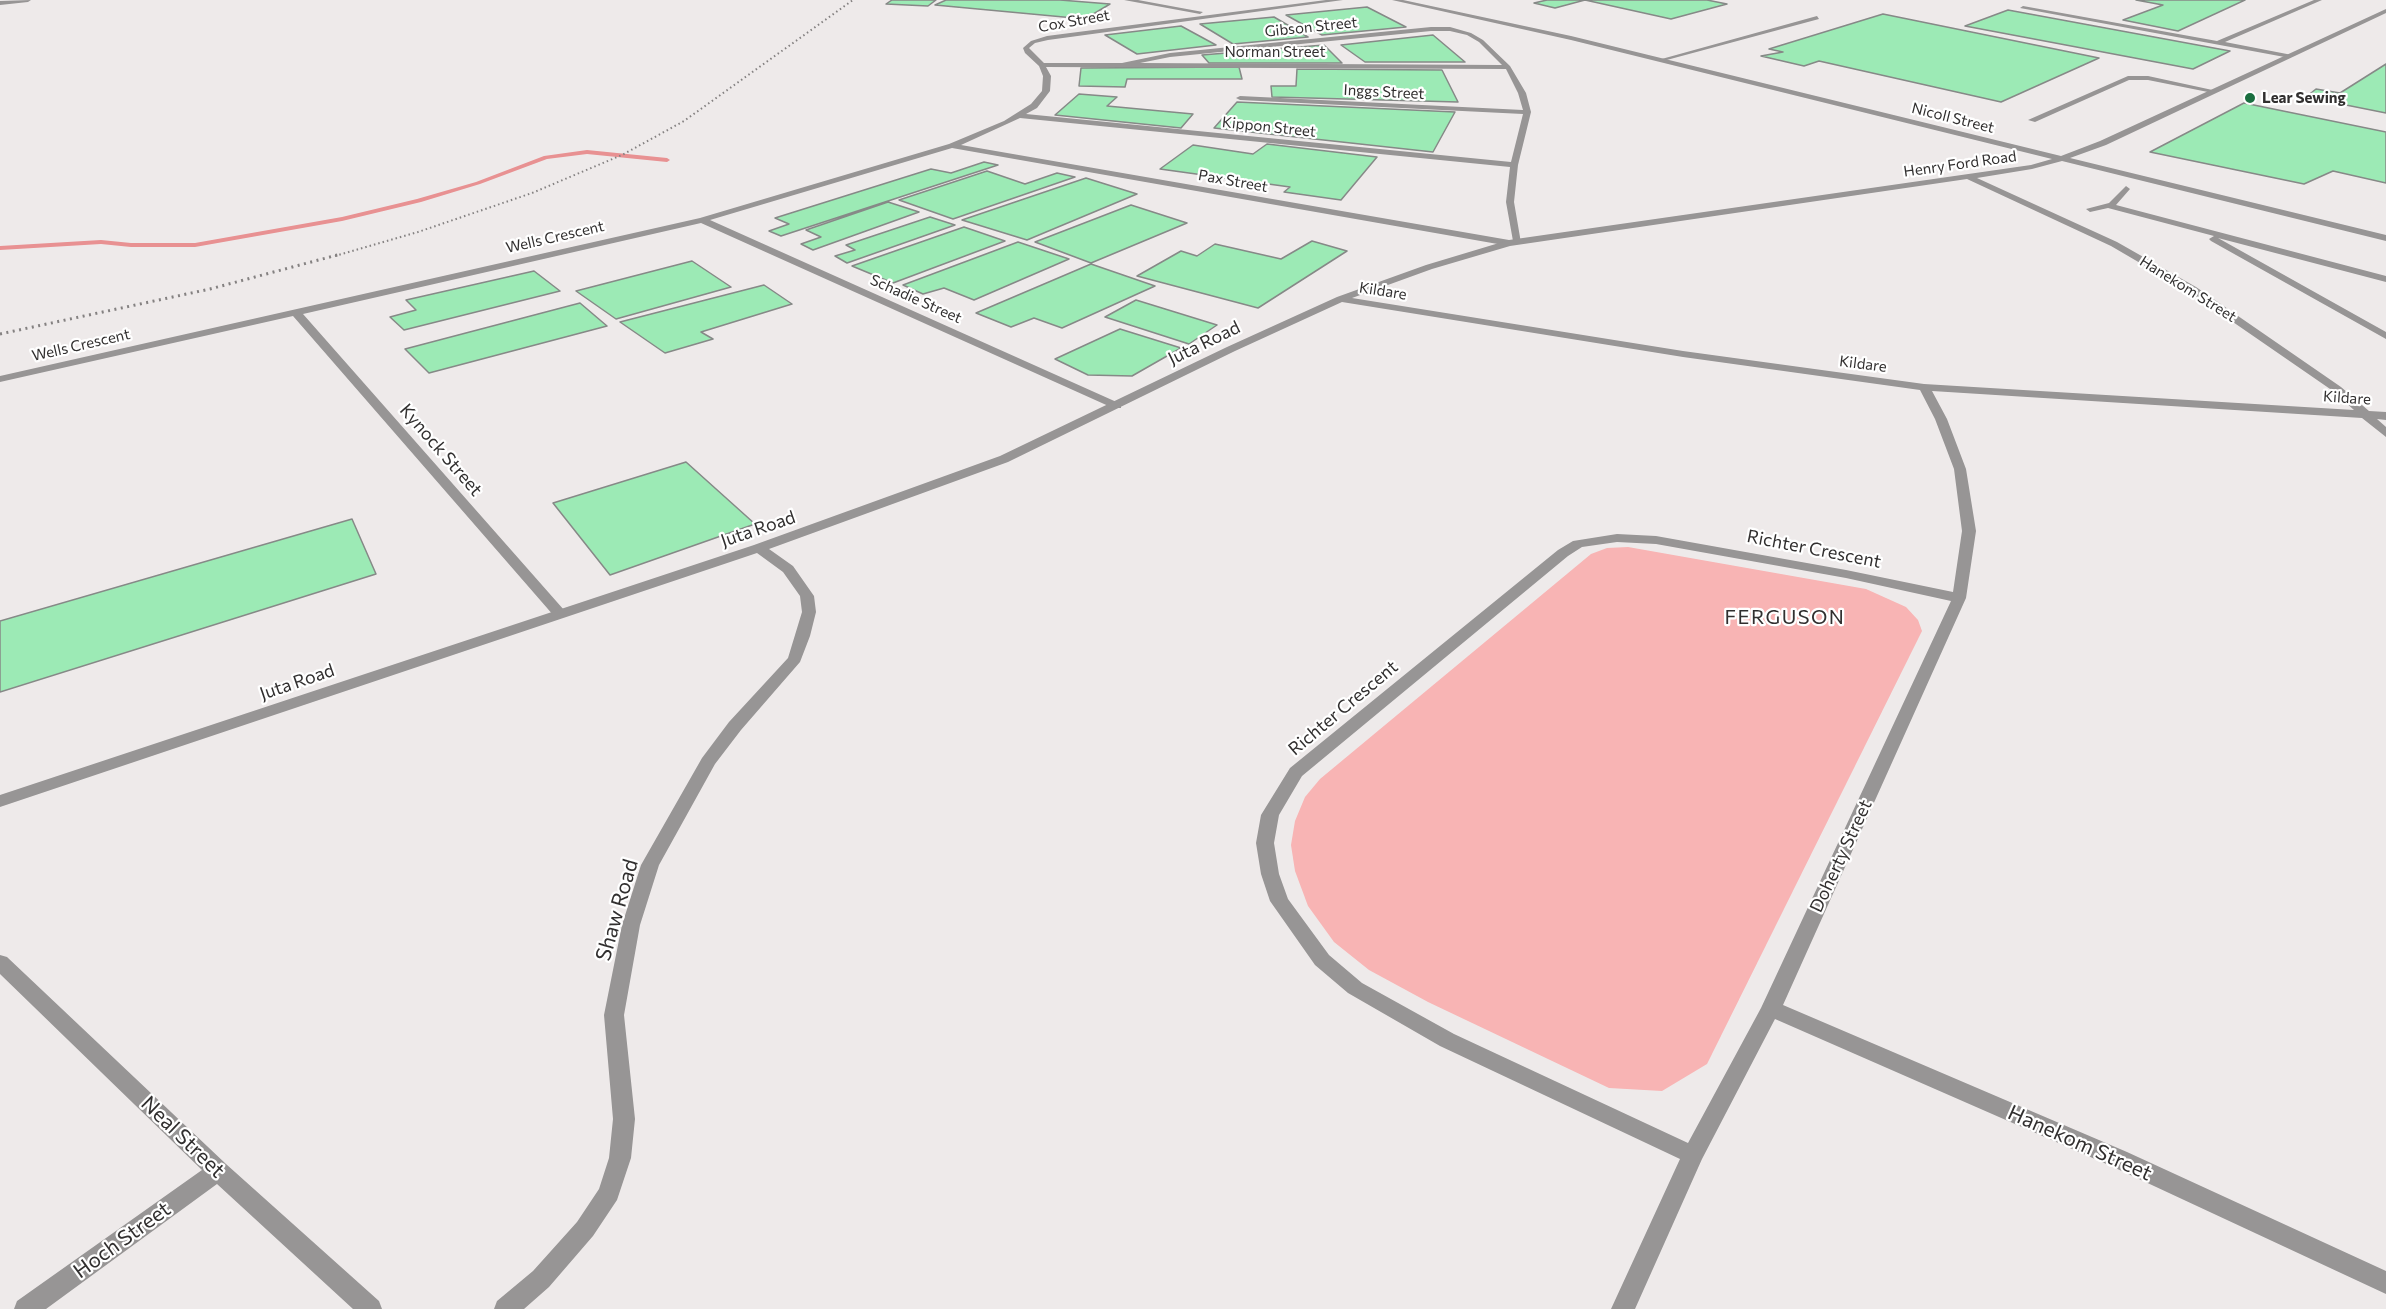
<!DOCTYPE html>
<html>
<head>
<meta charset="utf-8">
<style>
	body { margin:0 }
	canvas { display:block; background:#eeeaea }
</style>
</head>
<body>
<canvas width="2386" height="1309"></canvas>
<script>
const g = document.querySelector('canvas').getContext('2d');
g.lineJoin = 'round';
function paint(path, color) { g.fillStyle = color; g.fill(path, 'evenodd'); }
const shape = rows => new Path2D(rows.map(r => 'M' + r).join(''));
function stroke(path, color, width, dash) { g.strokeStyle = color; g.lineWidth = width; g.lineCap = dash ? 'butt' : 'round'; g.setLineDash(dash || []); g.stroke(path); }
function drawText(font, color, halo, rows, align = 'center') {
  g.font = font + ' Commissioner,sans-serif'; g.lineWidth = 4.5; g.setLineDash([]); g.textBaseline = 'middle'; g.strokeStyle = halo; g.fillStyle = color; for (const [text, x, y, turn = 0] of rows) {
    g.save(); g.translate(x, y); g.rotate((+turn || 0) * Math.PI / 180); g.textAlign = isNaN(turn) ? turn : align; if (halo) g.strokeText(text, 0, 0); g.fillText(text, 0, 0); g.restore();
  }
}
paint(shape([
	[1628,547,1866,589,1906,607,1918,620,1922,631,1707,1064,1662,1091,1609,1088,1428,1002,1369,970,1334,942,1308,906,1295,871,1291,845,1295,821,1305,797,1320,779,1591,554,1607,548]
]), '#f8b4b4');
paint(shape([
	[587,150,667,158,670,160,667,162,587,154,547,159,480,184,421,202,342,221,195,247,131,247,101,244,0,250,0,246,101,240,131,243,195,243,342,217,417,199,476,182,544,156,587,150]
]), '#e89192');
const building = shape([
	[892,0,936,0,928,6,886,4,892,0],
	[946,0,1060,0,1110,4,1085,19,935,5,946,0],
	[1547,0,1707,0,1727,4,1671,19,1585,0,1555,8,1534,3,1547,0],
	[2136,0,2245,0,2178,31,2123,20,2163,5,2136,0],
	[1367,7,1406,27,1322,35,1286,15,1367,7],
	[2008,10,2230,51,2193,69,1965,26,2008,10],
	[1883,14,2099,58,2001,102,1819,61,1804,66,1761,56,1783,52,1769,49,1883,14],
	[1274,17,1308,37,1233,44,1200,24,1274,17],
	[1181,26,1216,45,1137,54,1105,35,1181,26],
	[1433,35,1465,62,1365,62,1341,45,1433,35],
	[1324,45,1342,63,1209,63,1202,55,1324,45],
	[2386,64,2386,113,2306,97,2316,89,2340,93,2386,64],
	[1239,67,1242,79,1127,79,1125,87,1079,86,1081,68,1239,67],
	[1297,69,1442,70,1458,102,1272,97,1271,86,1296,86,1297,69],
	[1079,94,1117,97,1107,106,1193,114,1181,128,1055,115,1079,94],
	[1237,102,1455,112,1433,152,1214,128,1237,102],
	[2244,103,2386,132,2386,183,2333,171,2304,184,2150,152,2244,103],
	[1267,144,1377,157,1341,200,1284,192,1290,187,1160,169,1193,145,1253,154,1267,144],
	[984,162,998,165,781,236,769,231,789,224,775,218,931,169,951,173,984,162],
	[987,171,1025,184,1057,173,1075,177,953,219,899,200,987,171],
	[1086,178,1137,194,1027,240,962,220,1086,178],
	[888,202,919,212,813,250,801,244,821,237,806,230,888,202],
	[1131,205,1187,223,1091,263,1035,242,1131,205],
	[930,217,955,225,847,263,835,256,855,250,846,245,930,217],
	[964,227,1005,241,893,283,852,266,964,227],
	[1312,241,1347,251,1258,308,1137,276,1181,251,1197,256,1215,244,1281,259,1312,241],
	[1018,242,1069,259,974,300,944,288,923,294,903,285,1018,242],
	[692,261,731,287,616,319,576,291,692,261],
	[1091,264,1155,286,1062,328,1034,318,1011,327,976,313,1091,264],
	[534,271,560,291,404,330,390,317,416,310,406,300,534,271],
	[764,285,792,304,701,332,713,339,665,353,620,322,764,285],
	[1136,300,1217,325,1189,344,1105,317,1136,300],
	[580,303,607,326,429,373,405,349,580,303],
	[1120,329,1181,348,1132,376,1088,375,1055,359,1120,329],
	[686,462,755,524,610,575,553,503,686,462],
	[352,519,376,574,0,692,0,621,352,519]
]);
paint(building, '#9ceab5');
stroke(building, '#868987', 1.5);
paint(shape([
	[31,0,28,2,0,5,0,1,31,0],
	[1124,0,1138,0,1203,12,1200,14,1124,0],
	[1326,0,1343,0,1048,40,1035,43,1029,48,1044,63,1122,63,1170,53,1431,27,1450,27,1471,33,1483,40,1510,66,1526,93,1531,112,1518,165,1514,202,1521,243,1513,241,1506,202,1510,167,1020,118,961,145,1509,240,1514,243,1509,246,952,148,710,220,1121,404,1121,408,1113,408,701,223,303,314,564,610,566,613,564,616,554,616,293,316,0,382,0,376,700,218,949,144,1004,121,1031,104,1042,91,1043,76,1039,66,1025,53,1023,48,1031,41,1047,36,1326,0],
	[1431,31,1450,31,1467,35,1479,42,1502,65,1140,63,1170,57,1431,31],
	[1046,67,1506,69,1518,93,1523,110,1240,96,1236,98,1240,100,1523,114,1511,162,1026,114,1037,108,1050,91,1051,76,1046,67],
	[2314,0,2322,0,2225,42,2292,55,2290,58,2020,8,2023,6,2217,41,2314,0],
	[1817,16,1819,19,1663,61,1658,60,1817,16],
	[2128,76,2148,76,2217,91,2213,93,2148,80,2129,80,2035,122,2028,120,2128,76],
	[2126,186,2130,189,2116,205,2386,276,2386,282,2218,238,2386,332,2386,339,2211,241,2209,239,2214,236,2108,208,2090,212,2086,209,2109,203,2126,186]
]), '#979595');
paint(shape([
	[1392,0,1403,0,1571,36,2061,156,2100,141,2386,9,2386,13,2106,145,2070,158,2386,235,2386,241,2062,161,2032,169,1977,178,2117,242,2196,287,2341,387,2369,411,2386,412,2386,420,2377,419,2386,427,2386,437,2362,418,1932,391,1947,419,1966,469,1976,531,1966,598,1783,1005,2127,1152,2386,1271,2386,1294,2111,1166,1775,1019,1702,1159,1635,1309,1611,1309,1680,1159,1440,1046,1348,993,1315,965,1270,901,1261,874,1256,843,1261,815,1290,768,1558,550,1573,541,1617,534,1656,536,1846,570,1953,592,1962,531,1954,469,1935,419,1920,390,1683,357,1342,302,1235,351,1008,462,769,549,793,566,814,596,816,612,810,636,800,662,741,730,715,764,659,865,640,925,624,1015,635,1119,631,1158,617,1200,593,1236,549,1287,524,1309,494,1309,497,1301,533,1271,577,1222,599,1189,609,1158,613,1119,604,1015,622,925,641,865,702,758,729,722,788,658,802,612,800,596,783,572,757,553,0,807,0,795,754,545,1000,456,1227,347,1337,297,1426,265,1509,240,2031,165,2052,159,1571,40,1392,0],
	[1967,179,2111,246,2188,291,2333,391,2354,410,1924,384,1683,351,1352,298,1432,269,1510,246,1967,179],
	[1617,542,1656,544,1846,578,1951,601,1761,1008,1688,1143,1454,1034,1362,983,1329,955,1288,899,1279,874,1274,843,1279,815,1302,776,1568,556,1582,547,1617,542],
	[0,955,7,957,226,1164,379,1301,382,1309,353,1309,217,1184,46,1309,14,1309,17,1301,202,1170,0,974,0,955]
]), '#979595');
stroke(shape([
	[335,256,418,232,532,193,622,155,684,121,853,0]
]), '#848181', 2, [1.5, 3]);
stroke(shape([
	[0,334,210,289,341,254]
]), '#848181', 3, [2, 4.5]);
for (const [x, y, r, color] of [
	[2250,98,6,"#1a6e3f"]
]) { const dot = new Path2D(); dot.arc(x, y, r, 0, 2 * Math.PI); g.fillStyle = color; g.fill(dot); stroke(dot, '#fff', 2); }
drawText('15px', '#312f2f', '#fff', [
	["Cox Street",1074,21,-10],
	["Gibson Street",1311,27,-6],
	["Norman Street",1275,52],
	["Inggs Street",1384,92,3],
	["Nicoll Street",1953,118,14],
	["Kippon Street",1269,127,6],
	["Henry Ford Road",1960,164,-8],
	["Pax Street",1233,181,10],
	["Wells Crescent",555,237,-13],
	["Hanekom Street",2188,289,32],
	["Kildare",1383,291,9],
	["Schadie Street",916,299,24],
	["Wells Crescent",81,345,-13],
	["Kildare",1863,364,7],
	["Kildare",2347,398,4]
]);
drawText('bold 15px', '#312f2f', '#fff', [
	["Lear Sewing",2262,98]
], 'left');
drawText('18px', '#312f2f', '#fff', [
	["Juta Road",1204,343,-26],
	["Kynock Street",441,450,49],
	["Juta Road",758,529,-19],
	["Richter Crescent",1814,549,11],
	["Juta Road",297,682,-19],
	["Richter Crescent",1343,708,-40],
	["Doherty Street",1841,856,-65]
]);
g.letterSpacing = '1.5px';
drawText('20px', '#312f2f', '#fff', [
	["FERGUSON",1785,617]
]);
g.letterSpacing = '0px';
drawText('21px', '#312f2f', '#fff', [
	["Shaw Road",617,910,-74],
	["Neal Street",183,1137,44],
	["Hanekom Street",2080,1143,24],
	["Hoch Street",122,1240,-36]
]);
</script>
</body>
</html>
